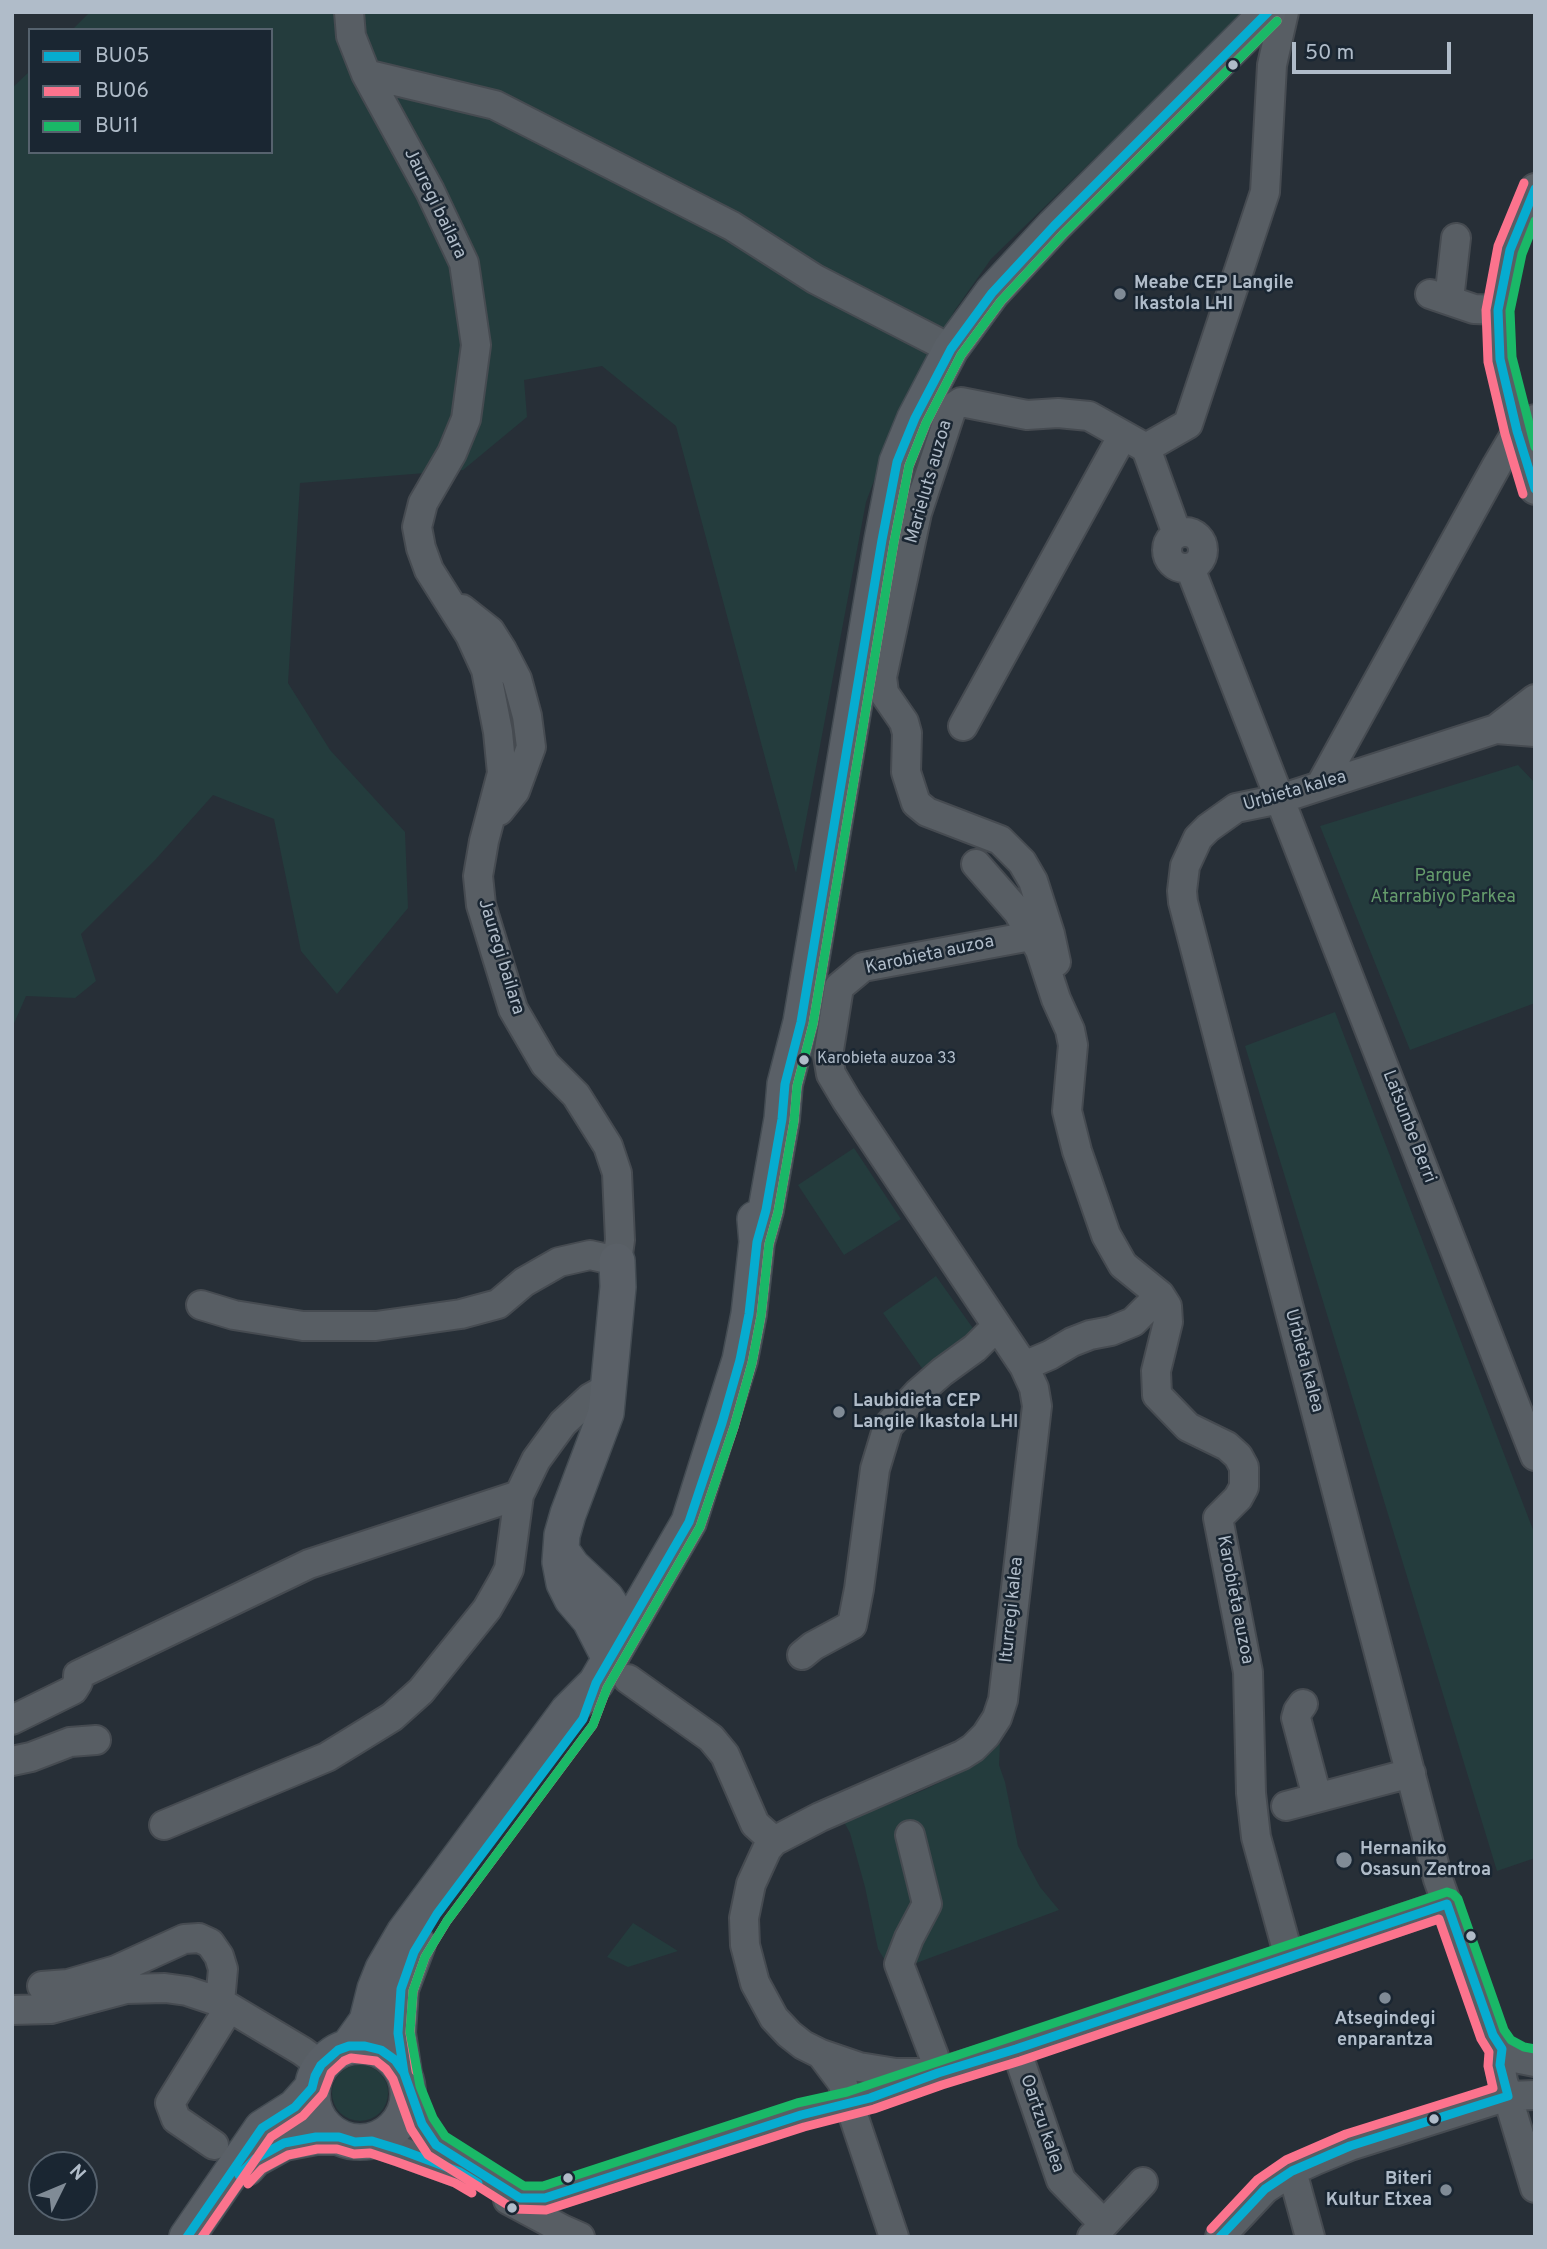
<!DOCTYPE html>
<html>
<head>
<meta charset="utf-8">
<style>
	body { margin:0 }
	#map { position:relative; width:1547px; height:2249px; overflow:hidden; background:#272f37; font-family:Overpass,sans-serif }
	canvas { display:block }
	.frame { position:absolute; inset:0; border:14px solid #b0bcc9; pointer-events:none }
	.legend { position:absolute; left:28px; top:28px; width:245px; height:126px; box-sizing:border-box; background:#1a2632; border:2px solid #56626e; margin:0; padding:9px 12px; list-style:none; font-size:21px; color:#b0bcc9 }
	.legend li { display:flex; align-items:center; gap:14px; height:35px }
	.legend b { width:35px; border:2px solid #56626e }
	.north { position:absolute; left:28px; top:2151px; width:70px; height:70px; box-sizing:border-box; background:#1a2632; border:2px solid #56626e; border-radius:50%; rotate:47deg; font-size:19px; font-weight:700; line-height:28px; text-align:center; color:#b0bcc9 }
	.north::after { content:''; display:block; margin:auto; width:24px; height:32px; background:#808b96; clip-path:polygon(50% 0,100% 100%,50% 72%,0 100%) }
	.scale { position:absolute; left:1292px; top:42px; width:159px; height:32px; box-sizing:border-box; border:4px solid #b0bcc9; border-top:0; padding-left:9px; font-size:21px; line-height:24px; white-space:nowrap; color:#b0bcc9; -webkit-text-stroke:5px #1a2632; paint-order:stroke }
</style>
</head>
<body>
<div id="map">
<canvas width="1547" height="2249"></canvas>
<div class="frame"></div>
<ul class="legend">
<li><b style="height:9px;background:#06acd0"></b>BU05</li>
<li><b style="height:9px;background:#fc738d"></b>BU06</li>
<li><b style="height:9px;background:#1ab867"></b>BU11</li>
</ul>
<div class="north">N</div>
<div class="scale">50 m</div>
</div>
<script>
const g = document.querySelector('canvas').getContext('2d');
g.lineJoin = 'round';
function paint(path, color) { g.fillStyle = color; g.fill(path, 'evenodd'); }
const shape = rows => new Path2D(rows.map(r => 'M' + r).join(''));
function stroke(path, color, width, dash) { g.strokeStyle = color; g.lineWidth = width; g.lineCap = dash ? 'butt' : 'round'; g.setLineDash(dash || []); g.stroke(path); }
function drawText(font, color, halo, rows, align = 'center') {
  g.font = font + ' Overpass,sans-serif'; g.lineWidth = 5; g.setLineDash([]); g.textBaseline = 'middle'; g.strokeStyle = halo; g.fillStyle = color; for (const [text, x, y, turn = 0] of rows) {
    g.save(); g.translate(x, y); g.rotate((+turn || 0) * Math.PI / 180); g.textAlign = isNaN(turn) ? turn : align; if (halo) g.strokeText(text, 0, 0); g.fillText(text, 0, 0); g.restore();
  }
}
paint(shape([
	[90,12,1245,12,991,259,955,310,907,393,866,502,796,873,676,426,602,366,524,380,527,417,463,470,300,483,288,683,330,750,405,832,408,908,337,994,301,951,274,819,213,795,156,859,81,934,96,981,75,998,26,996,12,1028,12,88,30,71,30,152,271,152,271,30,72,30],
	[1518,765,1535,783,1535,1003,1410,1050,1320,826],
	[1335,1012,1535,1535,1535,1858,1497,1871,1245,1046],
	[854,1148,901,1219,844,1255,798,1185],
	[936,1276,977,1334,924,1371,883,1313],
	[1000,1743,999,1765,1005,1782,1018,1846,1040,1887,1059,1910,892,1972,878,1949,865,1887,850,1833,844,1822,924,1790,974,1766],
	[633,1923,678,1951,628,1967,607,1957],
	'332 2093a28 28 0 1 1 56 0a28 28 0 1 1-56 0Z'
]), '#243c3d');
const minor = shape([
	[366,74,495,105,732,226,815,279,951,349],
	[1535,188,1510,250,1498,310,1500,359,1517,431,1535,490],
	[1430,294,1474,309,1498,310],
	[1449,300,1456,238],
	[1146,448,1188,424,1265,192,1272,65,1284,12],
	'1167 550a18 18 0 1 1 36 0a18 18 0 1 1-36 0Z',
	[1190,568,1535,1456],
	[462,609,490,631,502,650,517,679,527,716,531,747,515,791,499,811],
	[963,726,1123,435],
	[1496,729,1535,699],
	[1535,732,1496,729,1280,799,1236,808,1208,828,1198,838,1185,866,1182,891,1183,902,1438,1879,1493,2035,1502,2049,1500,2065,1503,2081,1535,2188],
	[1320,786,1497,465,1517,431,1535,419],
	[976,864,1018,912,1040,950,1056,999,1070,1030,1073,1045,1067,1111,1077,1151,1106,1235,1123,1265,1160,1295,1167,1306,1168,1322,1156,1371,1157,1395,1188,1427,1227,1446,1238,1456,1244,1467,1244,1487,1238,1498,1218,1518,1248,1672,1251,1793,1256,1837,1289,1957],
	[1056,962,1050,934,1033,881,1022,862,1000,840,927,812,916,803,906,772,907,733,904,722,884,693,882,677,917,513,952,408,961,402,1027,415,1058,413,1089,416,1146,448,1177,534],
	[201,1305,234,1315,303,1326,376,1326,461,1314,498,1304,524,1282,559,1262,590,1255,617,1261,620,1240,617,1173,608,1146,576,1095,545,1064,513,1009,481,905,478,876,484,841,502,773,498,732,486,670,470,635,429,570,421,548,417,527,423,503,452,453,466,419,476,345,464,263,430,191,366,74,351,36,349,12],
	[1024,1366,1050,1355,1072,1342,1090,1335,1111,1331,1133,1322,1160,1295],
	[802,1655,813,1646,852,1625,859,1589,875,1469,888,1426,918,1393,942,1372,975,1348,997,1326],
	[628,1679,711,1738,725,1755,755,1824,774,1841],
	[1303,1704,1298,1711,1296,1718,1317,1797],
	[12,1720,73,1690,78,1682,78,1675,309,1564,519,1495],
	[12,1761,31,1757,70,1742,96,1740],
	[1286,1806,1411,1773],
	[164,1825,327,1757,392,1717,421,1691,487,1609,503,1581,509,1569,519,1495,536,1460,563,1423,590,1398,608,1388],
	[910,1835,927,1904,909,1938,899,1964,934,2056],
	[42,1986,68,1984,116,1970,184,1939,199,1938,210,1943,219,1956,223,1969,220,2002],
	[12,2010,51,2009,126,1989,165,1988,187,1991,220,2002,302,2051,321,2065],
	[1016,2049,1061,2180,1104,2224],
	[1502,2049,1520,2059,1535,2062],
	[821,2054,842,2082,894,2237],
	[938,2073,896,2073,859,2067,821,2054,803,2045,789,2034,774,2018,755,1983,745,1945,744,1918,751,1884,767,1849,774,1841,820,1817,962,1755,973,1748,986,1735,997,1718,1003,1700,1037,1406,1034,1388,1024,1366,847,1101,831,1074,828,1056,839,987,863,967,1031,936],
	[408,2089,422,2124,436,2145,520,2198,545,2198,801,2115,870,2098,938,2073,1016,2049,1447,1904],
	[372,2141,458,2172],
	[214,2145,176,2119,170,2103,229,2008],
	[1292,2171,1310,2237],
	[508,2200,562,2229,580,2237],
	[1092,2237,1143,2182],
	[1220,2237,1265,2189,1292,2171,1316,2160,1350,2146,1508,2096,1535,2095]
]);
const major = shape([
	[757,1242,766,1210,782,1119,785,1084,801,1022,882,540,897,462,915,418,951,349,992,293,1054,226,1268,12],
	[563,1553,572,1566,606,1598,620,1620,625,1633],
	[610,1659,590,1620,572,1599,564,1583,560,1562,562,1535,568,1514,606,1413,618,1287,617,1261],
	[349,2046,367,2021,375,1989,383,1969,404,1933,568,1711,596,1683,689,1522,740,1360,749,1314,757,1242,755,1219],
	'312 2094a48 48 0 1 1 96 0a48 48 0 1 1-96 0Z',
	[404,2073,398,2033,401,1989,418,1944],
	[247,2168,255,2159,284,2143,316,2137,339,2137],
	[187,2237,262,2128,295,2107,312,2088]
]);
stroke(minor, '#464b51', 32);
stroke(major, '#444c53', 38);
stroke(minor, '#585e64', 28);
stroke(major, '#5a6067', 35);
stroke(shape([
	[1535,189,1510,250,1498,310,1500,359,1517,431,1535,489],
	[404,2073,398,2033,401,1989,414,1952,437,1914,583,1719,596,1683,689,1522,722,1423,740,1360,749,1314,757,1242,766,1210,782,1119,785,1084,801,1022,882,540,897,462,915,418,951,349,992,293,1054,226,1268,12],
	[239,2175,255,2159,284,2143,316,2137,339,2137,355,2142,372,2141,401,2150,460,2172,478,2183],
	[187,2237,262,2128,295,2107,312,2088,315,2076,321,2065,338,2050,349,2046,365,2046,381,2050,395,2060,404,2073,422,2124,436,2145,520,2198,545,2198,801,2115,870,2098,938,2073,1016,2049,1447,1904,1493,2035,1502,2049,1500,2065,1508,2096,1350,2146,1292,2171,1265,2189,1220,2237]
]), '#06acd0', 9);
stroke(shape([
	[1523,494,1505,434,1488,362,1486,310,1498,246,1524,183],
	[416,2071,410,2033,413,1991,425,1957,447,1921,593,1725,607,1688,700,1527,734,1427,752,1363,761,1316,769,1244,778,1212,794,1121,797,1086,813,1024,894,542,909,466,926,423,961,355,1001,301,1063,234,1277,21],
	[248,2184,262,2169,288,2155,317,2149,337,2149,354,2154,370,2153,397,2162,455,2183,472,2193],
	[202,2237,271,2137,303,2116,323,2094,331,2073,344,2061,351,2058,376,2061,386,2069,393,2079,411,2129,428,2155,514,2209,546,2210,804,2127,874,2109,942,2085,1020,2061,1439,1919,1481,2039,1489,2052,1488,2066,1493,2088,1346,2134,1286,2160,1257,2180,1211,2229]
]), '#fc738d', 9);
stroke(shape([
	[1277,21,1063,234,1001,301,961,355,926,423,909,466,894,542,813,1024,797,1086,794,1121,778,1212,769,1244,761,1316,752,1363,734,1427,700,1527,607,1688,593,1725,447,1921,425,1957,413,1991,410,2032,420,2086,433,2118,445,2136,524,2186,543,2186,797,2103,847,2092,1447,1892,1453,1894,1458,1899,1504,2030,1511,2040,1524,2047,1535,2049],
	[1535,221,1522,254,1510,311,1512,357,1535,447]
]), '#1ab867', 9);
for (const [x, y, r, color] of [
	[1233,65,6,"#b0bcc9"],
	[1120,294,7,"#808b96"],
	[804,1060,6,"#b0bcc9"],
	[839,1412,7,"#808b96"],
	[1344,1860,9,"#808b96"],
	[1471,1936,6,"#b0bcc9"],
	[1385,1998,7,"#808b96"],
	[1434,2119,6,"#b0bcc9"],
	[568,2178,6,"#b0bcc9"],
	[1446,2190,7,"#808b96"],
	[512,2208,6,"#b0bcc9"]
]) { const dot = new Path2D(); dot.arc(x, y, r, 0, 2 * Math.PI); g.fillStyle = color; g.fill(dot); stroke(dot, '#1a2632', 2.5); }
drawText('16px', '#b0bcc9', '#1a2632', [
	["Karobieta auzoa 33",817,1060]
], 'left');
drawText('18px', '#b0bcc9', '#1a2632', [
	["Jauregi bailara",434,204,64],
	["Marieluts auzoa",930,482,-74],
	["Urbieta kalea",1295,792,-16],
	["Karobieta auzoa",930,956,-12],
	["Jauregi bailara",500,957,73],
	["Latsunbe Berri",1408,1127,69],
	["Urbieta kalea",1303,1361,75],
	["Karobieta auzoa",1234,1600,79],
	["Iturregi kalea",1013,1610,-84],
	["Oartzu kalea",1041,2124,71]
]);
drawText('bold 18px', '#b0bcc9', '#1a2632', [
	["Meabe CEP Langile",1134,284],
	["Ikastola LHI",1134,305],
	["Laubidieta CEP",853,1402],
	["Langile Ikastola LHI",853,1423],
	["Hernaniko",1360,1850],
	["Osasun Zentroa",1360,1871],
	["Atsegindegi",1385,2020,"center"],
	["enparantza",1385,2041,"center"],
	["Biteri",1432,2180,"right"],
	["Kultur Etxea",1432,2201,"right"]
], 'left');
drawText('18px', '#659c6c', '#1a2632', [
	["Parque",1443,877],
	["Atarrabiyo Parkea",1443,898]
]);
</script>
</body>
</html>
